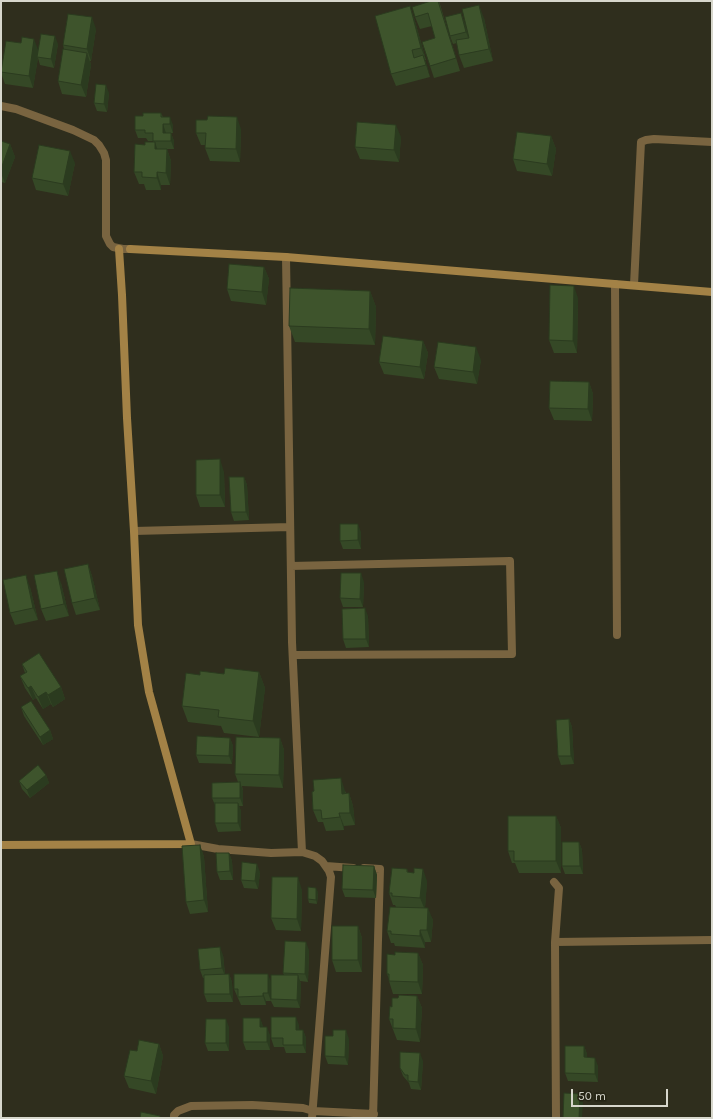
<!DOCTYPE html>
<html>
<head>
<meta charset="utf-8">
<style>
	body { margin:0 }
	#map { position:relative; width:713px; height:1119px; overflow:hidden; background:#2f2e1d; font-family:Karla,sans-serif }
	canvas { display:block }
	.frame { position:absolute; inset:0; border:2px solid #d7d7cc; pointer-events:none }
	.scale { position:absolute; left:571px; top:1089px; width:97px; height:18px; box-sizing:border-box; border:2px solid #d7d7cc; border-top:0; padding-left:5px; font-size:12px; line-height:14px; white-space:nowrap; color:#d7d7cc; -webkit-text-stroke:3px #252414; paint-order:stroke }
</style>
</head>
<body>
<div id="map">
<canvas width="713" height="1119"></canvas>
<div class="frame"></div>
<div class="scale">50 m</div>
</div>
<script>
const g = document.querySelector('canvas').getContext('2d');
g.lineJoin = 'round';
const shape = rows => new Path2D(rows.map(r => 'M' + r).join(''));
function stroke(path, color, width, dash) { g.strokeStyle = color; g.lineWidth = width; g.lineCap = dash ? 'butt' : 'round'; g.setLineDash(dash || []); g.stroke(path); }
function paint(path, color) { g.fillStyle = color; g.fill(path, 'evenodd'); }
stroke(shape([
	[1,106,16,109,73,130,94,140,99,145,104,153,106,160,106,236,110,244,113,247,123,249,130,249],
	[286,257,292,642,302,852],
	[615,284,617,635],
	[634,285,641,142,646,140,654,139,712,142],
	[134,531,290,527],
	[291,566,510,561,512,654,293,655],
	[191,844,218,849,271,853,302,852,315,856,322,861,329,871,331,877,312,1118],
	[326,866,353,868],
	[364,868,380,869,373,1118],
	[554,882,559,888,555,942,556,1118],
	[555,942,712,940],
	[174,1118,174,1115,178,1111,191,1106,252,1105,303,1108,313,1111,374,1114]
]), '#796440', 8);
stroke(shape([
	[130,249,286,257,712,292],
	[1,845,191,844,149,692,138,625,134,531,127,418,122,295,119,249]
]), '#a38246', 8);
paint(shape([
	[439,1,460,71,434,78,430,66,435,38,432,26,420,29,415,17],
	[503,1,531,1,531,2],
	[410,6,414,18,426,60,425,60,430,77,396,86,391,74],
	[461,13,464,21,469,38,484,18,493,61,464,68,459,55,457,43,453,44,450,36],
	[96,29,91,61,90,61,91,65,86,97,62,94,58,81,64,49,63,45],
	[58,44,54,68,40,65,38,58,33,88,5,84,1,73,1,69,38,50],
	[109,93,107,112,97,111,94,103],
	[161,113,163,117,173,125,173,133,171,133,174,141,174,149,167,149,171,161,170,185,161,185,161,190,146,190,144,184,139,184,134,172,145,145,153,142,153,141,148,141,146,138,138,138,135,130,143,116],
	[241,129,240,162,210,161,205,148,205,145,201,145,196,133],
	[551,136,556,149,552,176,517,171,513,159],
	[401,137,399,162,360,159,355,147],
	[1,141,10,144,15,157,5,183,1,182],
	[75,163,68,196,36,190,32,178],
	[264,267,269,279,266,305,231,301,227,289],
	[370,291,376,307,375,345,295,342,289,326],
	[578,298,577,353,554,353,549,340],
	[423,341,428,353,424,379,384,374,379,362],
	[481,360,477,384,439,379,434,367],
	[589,382,593,394,592,421,554,420,549,408],
	[224,472,225,507,200,507,196,495],
	[244,477,247,485,249,520,234,521,231,512],
	[361,532,361,549,343,549,340,541],
	[88,564,92,576,100,610,76,615,72,603],
	[364,582,363,607,343,607,340,598],
	[61,583,69,616,46,621,41,609],
	[30,587,38,620,15,625,10,613],
	[368,616,369,647,346,648,343,639],
	[22,664,61,687,65,699,53,707,51,704,43,709,36,698,33,700,25,688,20,676,25,673],
	[259,672,265,688,259,737,224,733,221,726,188,722,182,706,200,675],
	[21,707,50,730,53,739,43,745,24,716],
	[569,719,572,727,574,764,561,765,558,756],
	[230,738,233,746,232,764,199,763,196,755],
	[280,738,284,750,283,788,242,786,243,791,243,806,239,806,241,811,241,831,218,832,215,823,215,805,212,798,238,782,235,774],
	[46,775,49,783,30,798,22,789,19,781],
	[345,791,346,793,349,793,353,806,355,825,344,826,344,830,326,831,323,822,318,822,313,810],
	[556,816,561,828,561,873,519,873,515,863,512,863,508,851],
	[579,842,582,850,583,874,565,874,562,866],
	[200,845,204,857,208,912,190,914,186,902],
	[229,853,232,861,233,880,220,880,217,872],
	[374,866,377,875,376,898,345,897,342,889],
	[407,869,408,872,427,881,425,907,433,920,431,942,425,942,425,948,395,946,394,943,391,943,387,931,396,907,395,905,393,905,389,893],
	[260,872,258,889,244,888,241,880],
	[302,890,301,931,276,930,271,918],
	[318,892,317,904,309,903,308,899],
	[358,926,362,938,362,972,336,972,332,960],
	[309,950,308,982,300,981,301,984,300,1008,274,1007,271,1001,266,1001,266,1005,241,1005,234,989,271,982,284,975,283,973],
	[418,953,423,965,422,994,393,994,389,981,389,979,387,974,395,955],
	[223,955,225,974,229,974,232,982,233,1002,207,1002,204,994,204,978,203,978,200,970],
	[417,996,422,1008,420,1042,397,1040,389,1019,392,1007],
	[260,1018,263,1027,270,1035,270,1050,246,1050,243,1042],
	[299,1025,299,1030,303,1030,306,1038,306,1053,286,1053,284,1047,274,1047,271,1038],
	[229,1027,229,1051,208,1051,205,1043],
	[349,1039,348,1065,328,1064,325,1056],
	[159,1044,163,1056,156,1094,129,1088,124,1076],
	[584,1046,587,1054,587,1057,598,1066,598,1082,568,1081,565,1073],
	[423,1061,421,1090,411,1089,409,1083,403,1076,400,1068]
]), '#354826');
paint(shape([
	[479,5,484,18,493,61,489,49],
	[410,6,414,18,426,60,421,48],
	[461,13,464,21,469,40,466,32],
	[92,17,96,29,91,61,87,49],
	[55,36,58,44,54,68,51,59],
	[34,39,39,52,37,57,38,58,33,88,29,76],
	[87,53,91,65,86,97,81,85],
	[423,55,428,68,430,77,426,65],
	[106,85,109,93,107,112,104,104],
	[170,117,173,125,173,133,170,124],
	[237,117,241,129,240,162,236,149],
	[163,124,166,133,163,133],
	[396,125,401,137,399,162,394,150],
	[171,133,174,141,174,149,171,141],
	[551,136,556,149,552,176,547,164],
	[155,142,159,154,155,149],
	[10,144,15,157,5,183,1,173,1,169],
	[167,149,171,161,170,185,166,173],
	[70,151,75,163,68,196,63,184],
	[157,172,161,185,161,190,157,178],
	[264,267,269,279,266,305,262,292],
	[574,286,578,298,577,353,573,341],
	[370,291,376,307,375,345,369,329],
	[423,341,428,353,424,379,420,367],
	[476,347,481,360,477,384,473,372],
	[589,382,593,394,592,421,588,409],
	[220,459,224,472,225,507,220,495],
	[244,477,247,485,249,520,246,512],
	[358,524,361,532,361,549,358,540],
	[88,564,92,576,100,610,95,598],
	[57,571,61,583,69,616,64,604],
	[361,573,364,582,363,607,360,599],
	[26,575,30,587,38,620,33,608],
	[365,608,368,616,369,647,366,639],
	[259,672,265,688,259,737,253,721],
	[31,686,36,698,33,700,28,688],
	[61,687,65,699,53,707,48,695],
	[46,692,51,704,43,709,38,697],
	[569,719,572,727,574,764,571,756],
	[50,730,53,739,43,745,40,737],
	[230,738,233,746,232,764,229,756],
	[280,738,284,750,283,788,279,775],
	[46,775,49,783,30,798,27,790],
	[341,778,345,791,346,806,342,794],
	[240,782,243,791,243,806,240,798],
	[349,793,353,806,355,825,350,813],
	[238,803,241,811,241,831,238,823],
	[339,813,344,826,344,830,340,817],
	[556,816,561,828,561,873,556,861],
	[579,842,582,850,583,874,580,866],
	[200,845,204,857,208,912,204,900],
	[229,853,232,861,233,880,230,871],
	[257,864,260,872,258,889,255,881],
	[374,866,377,875,376,898,373,890],
	[423,869,427,881,425,910,420,898],
	[298,877,302,890,301,931,297,919],
	[316,888,318,892,317,904,316,900],
	[428,908,433,920,431,942,427,930],
	[358,926,362,938,362,972,358,960],
	[420,930,425,942,425,948,420,936],
	[306,942,309,950,308,982,305,974],
	[220,947,223,955,225,976,222,968],
	[418,953,423,965,422,994,418,982],
	[229,974,232,982,233,1002,230,994],
	[268,974,271,982,271,1001,268,993],
	[298,975,301,984,300,1008,297,1000],
	[263,993,266,1001,266,1005,263,996],
	[417,996,422,1008,420,1042,416,1029],
	[296,1017,299,1025,300,1038,296,1030],
	[260,1018,263,1026,263,1035,260,1027],
	[226,1019,229,1027,229,1051,226,1043],
	[267,1027,270,1035,270,1050,267,1042],
	[303,1030,306,1038,306,1053,303,1045],
	[346,1030,349,1039,348,1065,345,1057],
	[159,1044,163,1056,156,1094,151,1081],
	[584,1046,587,1054,587,1065,584,1057],
	[420,1053,423,1061,421,1090,418,1082],
	[595,1058,598,1066,598,1082,595,1074],
	[580,1094,583,1102,582,1118,579,1118]
]), '#2b3b1f');
const building = shape([
	[431,1,438,1,456,58,430,66,422,42,435,38,428,13,415,17,412,7,431,1],
	[479,5,489,49,459,55,456,40,469,38,462,9,479,5],
	[410,6,421,48,412,50,414,58,423,55,426,65,391,74,375,16,410,6],
	[461,13,466,32,450,36,445,17,461,13],
	[68,14,92,17,87,49,63,45,68,14],
	[41,34,55,36,51,59,37,57,41,34],
	[22,37,34,39,29,76,1,72,6,41,21,43,22,37],
	[63,49,87,53,81,85,58,81,63,49],
	[96,84,106,85,104,104,94,103,96,84],
	[143,113,161,113,161,117,170,117,170,124,163,124,163,133,171,133,171,141,153,141,153,133,145,133,145,130,135,130,135,116,143,116,143,113],
	[208,116,237,117,236,149,205,148,206,133,196,133,196,120,207,120,208,116],
	[357,122,396,125,394,150,355,147,357,122],
	[517,132,551,136,547,164,513,159,517,132],
	[1,141,10,144,1,169,1,141],
	[145,142,155,142,155,149,167,149,166,173,157,172,157,178,142,177,142,172,134,172,135,144,145,145,145,142],
	[39,145,70,151,63,184,32,178,39,145],
	[229,264,264,267,262,292,227,289,229,264],
	[550,285,574,286,573,341,549,340,550,285],
	[290,288,370,291,369,329,289,326,290,288],
	[383,336,423,341,420,367,379,362,383,336],
	[438,342,476,347,473,372,434,367,438,342],
	[550,381,589,382,588,409,549,408,550,381],
	[220,459,220,495,196,495,196,460,220,459],
	[229,477,244,477,246,512,231,512,229,477],
	[340,524,358,524,358,540,340,541,340,524],
	[88,564,95,598,72,603,64,569,88,564],
	[57,571,64,604,41,609,34,575,57,571],
	[341,573,361,573,360,599,340,598,341,573],
	[26,575,33,608,10,613,3,580,26,575],
	[365,608,366,639,343,639,342,609,365,608],
	[39,653,61,687,48,695,46,692,38,697,31,686,28,688,20,676,27,672,22,664,39,653],
	[225,668,259,672,253,721,218,717,219,710,182,706,186,673,200,675,200,671,224,674,225,668],
	[31,701,50,730,40,737,21,707,31,701],
	[569,719,571,756,558,756,556,720,569,719],
	[197,736,230,738,229,756,196,755,197,736],
	[236,737,280,738,279,775,235,774,236,737],
	[38,765,46,775,27,790,19,781,38,765],
	[341,778,342,794,349,793,350,813,339,813,340,817,322,819,321,810,313,810,312,792,314,791,313,780,341,778],
	[240,782,240,798,212,798,212,783,240,782],
	[215,803,238,803,238,823,215,823,215,803],
	[508,816,556,816,556,861,514,861,514,851,508,851,508,816],
	[562,842,579,842,580,866,562,866,562,842],
	[200,845,204,900,186,902,182,846,200,845],
	[216,853,229,853,230,871,217,872,216,853],
	[242,862,257,864,255,881,241,880,242,862],
	[343,865,374,866,373,890,342,889,343,865],
	[392,868,407,869,407,872,414,873,414,868,423,869,420,898,392,896,392,893,389,893,392,868],
	[272,877,298,877,297,919,271,918,272,877],
	[308,887,316,888,316,900,308,899,308,887],
	[390,907,428,908,427,930,420,930,420,936,391,934,391,931,387,931,390,907],
	[332,926,358,926,358,960,332,960,332,926],
	[285,941,306,942,305,974,283,973,285,941],
	[220,947,222,968,200,970,198,949,220,947],
	[395,952,418,953,418,982,389,981,389,974,387,974,387,954,395,955,395,952],
	[229,974,230,994,204,994,204,975,229,974],
	[234,974,268,974,268,993,263,993,263,996,238,997,238,989,234,989,234,974],
	[271,975,298,975,297,1000,271,999,271,975],
	[399,995,417,996,416,1029,393,1028,393,1019,389,1019,390,1006,392,1007,392,998,398,998,399,995],
	[271,1017,296,1017,296,1030,303,1030,303,1045,283,1045,283,1038,271,1038,271,1017],
	[243,1018,260,1018,260,1027,267,1027,267,1042,243,1042,243,1018],
	[206,1019,226,1019,226,1043,205,1043,206,1019],
	[333,1030,346,1030,345,1057,325,1056,325,1036,333,1036,333,1030],
	[139,1040,159,1044,151,1081,124,1076,130,1050,137,1051,139,1040],
	[565,1046,584,1046,584,1057,595,1058,595,1074,565,1073,565,1046],
	[400,1052,420,1053,418,1082,408,1081,408,1075,405,1075,400,1068,400,1052],
	[564,1093,580,1094,579,1118,563,1118,564,1093],
	[141,1112,160,1116,160,1118,140,1118,141,1112]
]);
paint(building, '#3e542c');
stroke(building, '#2b3b1f', 1);
</script>
</body>
</html>
